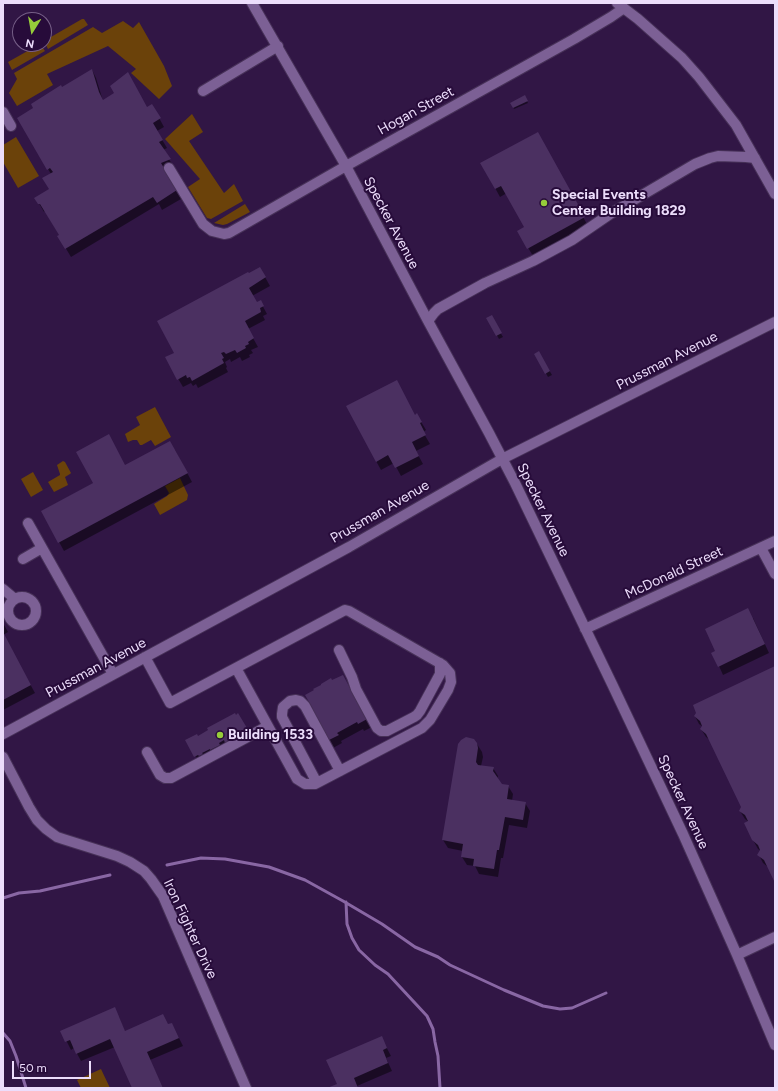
<!DOCTYPE html>
<html>
<head>
<meta charset="utf-8">
<style>
	body { margin:0 }
	#map { position:relative; width:778px; height:1091px; overflow:hidden; background:#311645; font-family:Figtree,sans-serif }
	canvas { display:block }
	.frame { position:absolute; inset:0; border:4px solid #ecddfb; pointer-events:none }
	.north { position:absolute; left:12px; top:12px; width:40px; height:40px; box-sizing:border-box; background:#270b3a; border:1px solid #765f87; border-radius:50%; rotate:191deg; font-size:11px; font-weight:700; line-height:16px; text-align:center; color:#ecddfb }
	.north::after { content:''; display:block; margin:auto; width:14px; height:18px; background:#96cc3a; clip-path:polygon(50% 0,100% 100%,50% 72%,0 100%) }
	.scale { position:absolute; left:12px; top:1061px; width:79px; height:18px; box-sizing:border-box; border:2px solid #ecddfb; border-top:0; padding-left:5px; font-size:12px; line-height:14px; white-space:nowrap; color:#ecddfb; -webkit-text-stroke:3px #270b3a; paint-order:stroke }
</style>
</head>
<body>
<div id="map">
<canvas width="778" height="1091"></canvas>
<div class="frame"></div>
<div class="north">N</div>
<div class="scale">50 m</div>
</div>
<script>
const g = document.querySelector('canvas').getContext('2d');
g.lineJoin = 'round';
function paint(path, color) { g.fillStyle = color; g.fill(path, 'evenodd'); }
const shape = rows => new Path2D(rows.map(r => 'M' + r).join(''));
function stroke(path, color, width, dash) { g.strokeStyle = color; g.lineWidth = width; g.lineCap = dash ? 'butt' : 'round'; g.setLineDash(dash || []); g.stroke(path); }
function drawText(font, color, halo, rows, align = 'center') {
  g.font = font + ' Figtree,sans-serif'; g.lineWidth = 4; g.setLineDash([]); g.textBaseline = 'middle'; g.strokeStyle = halo; g.fillStyle = color; for (const [text, x, y, turn = 0] of rows) {
    g.save(); g.translate(x, y); g.rotate((+turn || 0) * Math.PI / 180); g.textAlign = isNaN(turn) ? turn : align; if (halo) g.strokeText(text, 0, 0); g.fillText(text, 0, 0); g.restore();
  }
}
paint(shape([
	[82,19,84,19,88,25,48,49,44,41],
	[123,21,133,28,139,22,164,66,172,86,159,99,131,73,136,69,108,46,47,74,53,85,17,106,9,93,17,79,14,73,93,27,102,33],
	[40,44,45,51,12,70,8,62],
	[192,114,203,132,189,141,224,193,234,184,243,201,211,219,207,218,188,187,200,179,165,139],
	[16,137,39,176,18,188,3,162,3,145],
	[245,204,250,212,227,224,223,225,214,223],
	[155,407,171,437,155,446,151,440,142,445,140,445,137,440,133,440,128,442,125,434,140,425,136,417],
	[63,461,65,462,71,473,70,474,65,477,68,485,54,492,48,482,60,475,60,474,57,465],
	[33,472,43,490,31,497,21,479],
	[180,478,188,495,187,500,160,515,154,504,167,496,169,493,165,486],
	[101,1069,110,1088,81,1088,77,1080]
]), '#6b420a');
paint(shape([
	[92,70,96,78,103,101,147,108,152,105,164,127,157,131,167,148,163,150,174,167,164,171,181,199,162,210,159,204,71,257,59,237,60,236,45,211,44,212,36,198,50,190,51,174,18,118,35,108,62,88],
	[525,97,528,103,514,109,511,103],
	[537,133,588,226,533,256,518,231,525,227,507,193,500,197,482,164],
	[260,268,270,286,252,296,256,304,260,301,267,314,263,316,265,320,248,329,258,347,251,350,253,353,249,355,250,357,242,361,240,357,231,362,230,359,225,362,227,367,226,368,228,372,198,388,196,384,193,386,191,383,183,387,166,358,175,353,249,274],
	[491,317,503,337,499,339,488,319],
	[539,353,552,375,548,377,536,355],
	[417,415,426,430,423,432,430,444,416,451,423,464,401,476,394,463,381,470,376,461,415,416],
	[175,450,192,482,64,551,42,511,125,466],
	[753,618,769,653,723,675,719,666,716,651],
	[3,623,8,632,3,635,35,693,3,710],
	[775,667,775,881,768,867,763,863,759,855,761,851,758,849,753,840,749,822,745,819,740,811,742,807,711,741,706,737,701,729,703,727,699,724,695,716],
	[342,676,372,727,364,731,363,729,341,741,342,743,333,748,328,740,332,682],
	[238,715,249,734,199,762,186,740,198,737],
	[477,744,482,752,483,757,481,766,493,768,498,776,497,779,502,785,508,786,513,794,512,801,525,803,530,811,527,828,509,825,503,858,501,858,498,877,479,874,475,866,467,865,462,857,463,851,448,848,443,840],
	[119,1017,125,1032,168,1025,172,1024,183,1046,150,1060,163,1088,133,1088,115,1047,81,1061,74,1048,71,1050,62,1032],
	[381,1037,391,1056,386,1058,392,1071,357,1086,358,1088,329,1088,338,1084]
]), '#0007');
stroke(shape([
	[167,865,201,858,225,859,269,867,305,880,343,901,382,924,415,947,438,957,450,965,504,990,543,1006,560,1009,572,1008,606,993],
	[3,898,19,893,40,891,110,875],
	[346,902,347,924,352,938,359,950,375,965,388,974,427,1016,433,1029,435,1042,438,1056,440,1088],
	[3,1033,10,1041,16,1056,26,1088]
]), '#8967a4', 3);
paint(shape([
	[92,69,99,92,103,100,114,93,110,86,128,72,147,107,152,104,161,118,153,123,163,140,159,142,171,159,161,163,177,190,157,203,153,197,65,249,57,236,59,235,40,204,38,204,34,198,49,189,42,178,53,172,50,168,47,170,17,118,33,108,31,104,61,85,62,87],
	[525,95,528,101,513,108,510,103],
	[538,132,585,217,527,249,517,231,524,227,501,186,495,189,480,163],
	[260,267,266,277,249,288,257,302,261,300,264,306,260,308,261,312,245,321,254,338,248,342,249,344,245,346,246,348,237,353,235,350,226,354,224,352,221,353,224,358,222,359,224,363,192,381,190,377,187,378,186,375,177,380,165,357,174,353,157,321,248,272,249,273],
	[492,315,502,333,496,336,486,318],
	[539,351,550,371,545,374,534,354],
	[397,380,415,415,417,413,422,422,420,423,426,435,412,442,419,456,395,468,388,455,376,462,346,406],
	[109,434,125,465,170,441,188,473,58,543,41,511,93,483,76,452],
	[748,608,765,644,718,667,711,653,715,651,705,629],
	[3,632,31,685,3,700],
	[775,666,775,883,764,860,757,855,760,850,758,845,752,840,744,823,748,821,745,815,739,811,741,807,706,734,700,729,702,726,700,721,694,716,696,713,693,705],
	[343,675,350,688,352,688,369,718,358,724,357,722,337,733,339,735,327,741,311,710,313,709,305,695,314,690,313,689,321,685,321,684,331,678,332,680],
	[235,713,236,715,238,713,247,728,244,730,245,732,225,743,224,740,219,743,220,745,210,750,210,749,202,753,203,754,199,756,198,755,194,757,185,740,197,734,198,736,208,730,207,728],
	[466,737,474,739,477,743,478,748,476,762,478,765,494,767,493,771,502,784,509,785,507,799,526,802,523,820,505,817,499,850,497,850,494,869,473,866,474,859,461,857,463,844,442,840,458,744,461,740],
	[115,1007,125,1031,163,1014,168,1024,172,1023,179,1038,147,1052,163,1088,132,1088,110,1039,76,1054,70,1040,65,1042,60,1031],
	[382,1036,387,1048,383,1050,388,1063,354,1078,358,1088,327,1088,337,1084,326,1060]
]), '#4b3061');
const minor = shape([
	[252,3,346,166,428,321,489,433,515,483,612,684,683,834,737,955,775,1045],
	[617,3,638,19,682,58,699,77,736,125,775,194],
	[203,91,278,46],
	[3,112,11,126],
	[169,168,203,224,212,231,224,234,229,233,346,166,574,39,611,17,624,8],
	[428,321,434,313,438,309,485,283,533,261,572,240,610,214,695,164,710,158,718,156,746,157,755,158],
	[28,523,113,674],
	[761,548,775,574],
	[23,559,42,548],
	[3,589,15,599],
	'8 611a14 14 0 1 1 28 0a14 14 0 1 1-28 0Z',
	[585,629,775,541],
	[339,650,352,677,356,689,377,728,381,731,387,731,414,717,417,715,420,711,440,674,440,663],
	[145,657,170,703,345,610,349,611,443,665,450,673,451,682,448,690,430,720,422,728,315,784,305,784,297,779,236,668],
	[3,734,349,547,502,459,775,322],
	[147,752,160,775,165,778,171,778,268,726],
	[3,757,29,807,37,820,46,829,57,837,63,839,117,856,130,862,144,871,151,879,163,896,246,1088],
	[317,783,282,717,282,714,283,707,290,701,296,700,300,701,305,706,340,771],
	[737,955,775,937]
]);
stroke(minor, '#473158', 12);
stroke(minor, '#7c6095', 10);
for (const [x, y, r, color] of [
	[544,203,4,"#96cc3a"],
	[220,735,4,"#96cc3a"]
]) { const dot = new Path2D(); dot.arc(x, y, r, 0, 2 * Math.PI); g.fillStyle = color; g.fill(dot); stroke(dot, '#270b3a', 1.5); }
drawText('14px', '#ecddfb', '#270b3a', [
	["Hogan Street",416,111,-29],
	["Specker Avenue",391,223,62],
	["Prussman Avenue",667,361,-27],
	["Specker Avenue",543,510,64],
	["Prussman Avenue",380,512,-30],
	["McDonald Street",674,573,-25],
	["Prussman Avenue",96,668,-28],
	["Specker Avenue",683,802,65],
	["Iron Fighter Drive",190,929,65]
]);
drawText('bold 14px', '#ecddfb', '#270b3a', [
	["Special Events",552,195],
	["Center Building 1829",552,211],
	["Building 1533",228,735]
], 'left');
</script>
</body>
</html>
